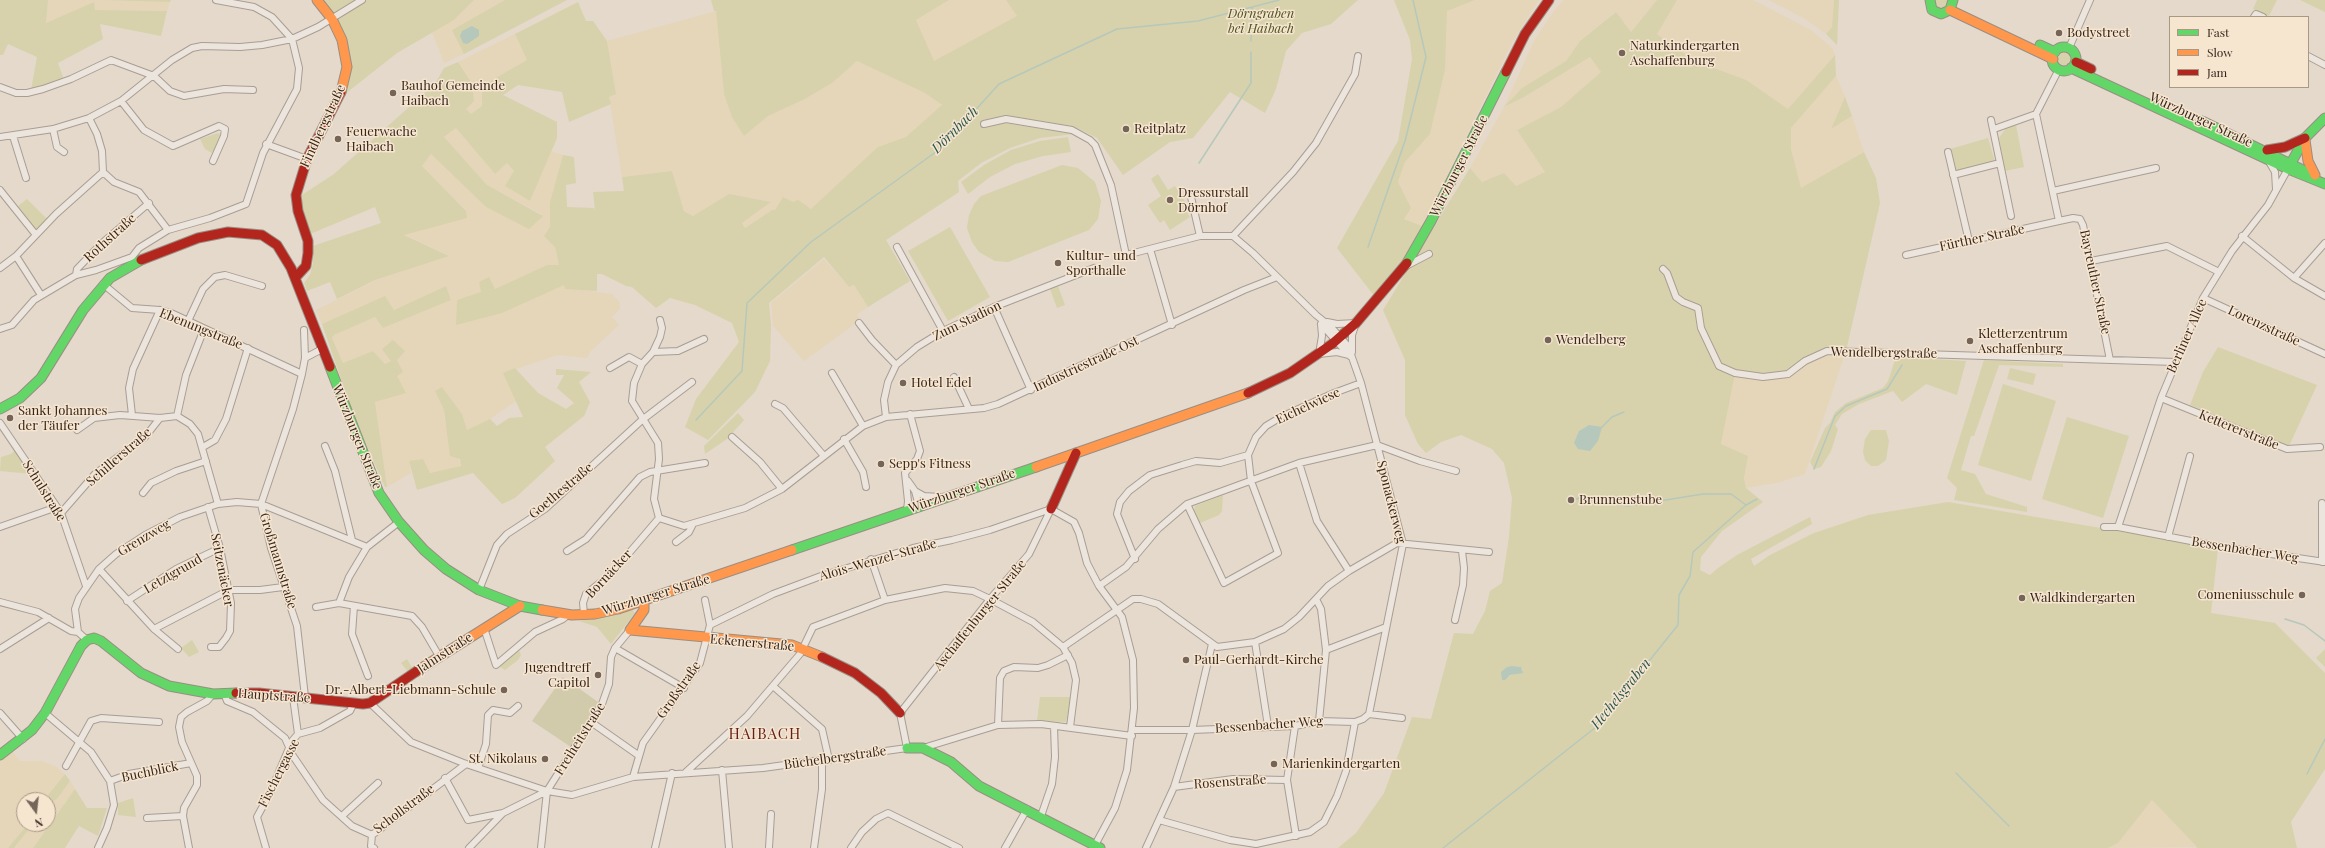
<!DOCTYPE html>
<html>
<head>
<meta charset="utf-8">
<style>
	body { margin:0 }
	#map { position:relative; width:2325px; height:848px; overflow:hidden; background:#e4d9ca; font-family:"Playfair Display",serif }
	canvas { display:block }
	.legend { position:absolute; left:2169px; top:16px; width:140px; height:72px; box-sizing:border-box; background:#f6e5cf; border:1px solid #aa9887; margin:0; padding:5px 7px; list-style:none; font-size:12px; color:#37251c }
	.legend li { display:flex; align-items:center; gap:8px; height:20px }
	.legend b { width:20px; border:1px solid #aa9887 }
	.north { position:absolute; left:16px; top:792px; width:40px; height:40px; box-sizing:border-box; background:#f6e5cf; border:1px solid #aa9887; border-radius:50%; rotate:165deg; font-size:11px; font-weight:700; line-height:16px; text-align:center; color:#37251c }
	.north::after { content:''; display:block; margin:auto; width:14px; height:18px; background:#746459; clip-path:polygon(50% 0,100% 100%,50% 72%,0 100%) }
</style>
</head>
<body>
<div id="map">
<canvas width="2325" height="848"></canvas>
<ul class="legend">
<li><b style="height:5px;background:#63d668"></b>Fast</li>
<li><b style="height:5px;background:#ff974d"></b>Slow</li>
<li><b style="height:5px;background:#b3261e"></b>Jam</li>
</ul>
<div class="north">N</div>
</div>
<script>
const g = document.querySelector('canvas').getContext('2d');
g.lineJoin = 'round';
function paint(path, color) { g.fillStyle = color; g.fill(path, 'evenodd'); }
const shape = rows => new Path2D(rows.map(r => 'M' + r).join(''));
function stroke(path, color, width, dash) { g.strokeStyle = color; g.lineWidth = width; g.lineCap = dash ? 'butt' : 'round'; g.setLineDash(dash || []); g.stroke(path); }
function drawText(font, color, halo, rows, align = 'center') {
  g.font = font + ' "Playfair Display",serif'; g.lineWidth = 3; g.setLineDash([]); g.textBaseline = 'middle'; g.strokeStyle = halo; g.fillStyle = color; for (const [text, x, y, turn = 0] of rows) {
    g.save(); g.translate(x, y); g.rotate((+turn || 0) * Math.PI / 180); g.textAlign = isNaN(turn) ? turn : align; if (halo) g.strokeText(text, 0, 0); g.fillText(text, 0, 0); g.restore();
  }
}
paint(shape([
	[48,0,101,0,170,2,167,11,95,10,94,3,46,23],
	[474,0,505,0,452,30,464,54,444,63,432,32,454,20],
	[949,0,1006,0,1018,16,934,62,916,20],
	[1475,0,1539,0,1513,41,1422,226,1404,219,1398,182,1405,162,1430,134,1445,70,1447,10],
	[1564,0,1657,0,1631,32,1615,12,1580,41,1566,61,1522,88,1505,107,1524,97,1590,57,1601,72,1561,107,1517,130,1545,172,1516,186,1504,173,1482,182,1470,168,1504,107,1534,41,1556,8],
	[1677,0,1753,0,1811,30,1833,49,1835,55,1788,109,1739,78,1695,61,1656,33],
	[1769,0,1834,0,1832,27,1826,34,1805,19],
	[716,11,724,94,744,136,768,116,803,100,832,83,857,61,925,93,943,106,934,119,815,211,772,210,745,228,742,223,771,202,729,194,694,216,684,211,672,171,622,177,609,97,616,93,607,41],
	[515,34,527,60,492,80,481,102,482,106,471,115,466,109,458,62],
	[1836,76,1845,97,1831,129,1852,116,1864,152,1801,189,1791,149,1791,128],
	[456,128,495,174,507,163,514,171,530,201,551,151,563,155,550,202,550,227,559,265,547,265,495,289,479,282,518,306,540,294,566,284,575,289,612,294,619,301,620,309,612,317,619,325,591,351,587,358,558,355,504,373,516,401,490,419,467,430,462,414,442,388,435,391,444,410,444,418,461,466,430,473,409,461,411,473,387,487,375,402,397,376,391,361,385,364,373,351,343,363,332,338,334,335,375,317,383,328,451,300,446,286,394,310,385,297,322,324,316,310,376,280,448,255,403,234,466,210,421,166,431,154,486,207,543,215,487,185,444,137],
	[824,259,849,287,854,285,868,307,857,314,860,320,804,361,773,326,771,303],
	[1827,351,1846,351,1805,474,1776,483,1746,488,1744,478,1748,456,1721,444,1735,373],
	[13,752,20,761,42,761,55,766,65,774,44,800,24,800,24,824,28,824,8,848,0,848,0,760],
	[70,781,75,789,33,848,14,848,33,824,48,824,48,804,57,799],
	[2152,800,2197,847,2108,848,2118,843]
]), '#e5d6ba');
paint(shape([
	[0,0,48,0,46,23,94,2,95,10,167,11,161,36,100,24,103,39,58,63,64,80,31,90,37,57,8,44,3,55,0,55],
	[101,0,171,0,170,2],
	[320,0,360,0,334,16],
	[367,0,474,0,454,20,397,53,345,94,351,61,347,44,336,21],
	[505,0,567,0,464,54,452,30],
	[711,0,949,0,916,20,934,61,1017,16,1006,0,1358,0,1331,24,1302,33,1286,51,1276,89,1265,113,1230,92,1193,138,1170,142,1123,175,1097,138,1077,128,1013,117,1000,122,1074,134,1040,138,1010,148,981,163,958,181,959,192,886,240,910,281,868,307,854,285,849,287,824,257,769,303,771,326,770,361,755,392,708,440,685,427,696,399,739,342,732,323,695,305,670,298,656,308,632,287,626,286,602,274,597,274,597,291,565,289,564,285,502,313,456,325,457,300,481,292,479,282,489,277,495,289,547,265,559,265,555,247,544,236,550,227,550,202,563,155,574,157,576,183,566,185,567,207,594,208,595,210,593,192,624,191,622,177,672,171,684,211,693,216,729,194,771,202,742,223,745,228,772,210,775,210,783,197,793,202,798,200,811,209,878,147,906,137,942,105,925,93,857,61,832,83,803,100,768,116,744,136,732,117,724,94,716,11,714,11],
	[1394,0,1475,0,1447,11,1445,70,1430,134,1405,162,1398,182,1411,208,1404,219,1422,226,1400,266,1375,297,1337,248,1398,141,1412,59,1410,40],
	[1657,0,1677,0,1657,34,1695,61,1746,80,1788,109,1835,55,1836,76,1791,128,1791,149,1801,188,1864,152,1876,178,1880,203,1846,351,1827,351,1788,374,1735,374,1721,444,1748,456,1744,478,1746,488,1763,502,1722,531,1701,557,1700,570,1710,575,1718,568,1737,555,1810,517,1812,524,1751,559,1754,566,1770,555,1814,533,1868,515,1948,502,2218,548,2211,613,2275,623,2325,673,2325,769,2291,822,2297,848,2196,848,2197,847,2152,800,2118,843,2108,848,1338,848,1356,833,1384,793,1412,717,1431,719,1454,633,1473,634,1485,611,1490,591,1502,583,1509,537,1512,498,1504,463,1492,449,1461,435,1441,442,1426,453,1418,444,1405,415,1405,360,1383,310,1470,168,1482,182,1504,173,1516,186,1545,172,1517,130,1561,107,1601,72,1590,57,1524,97,1504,107,1522,88,1566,61,1580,41,1616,12,1631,32],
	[1513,666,1520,667,1523,670,1507,677],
	[1834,0,1839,0,1837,45,1826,34,1832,27],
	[1934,0,1949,0,1949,5,1944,11,1936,9],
	[2257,0,2277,0,2269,16,2253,9],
	[2300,0,2325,0,2325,12],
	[578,2,586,21,593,21,607,41,616,94,609,97,611,104,569,122,562,92,518,85,503,95,557,122,557,138,530,201,505,186,514,171,507,163,495,174,456,128,444,137,487,185,543,216,529,229,486,207,431,154,422,166,466,211,467,218,404,235,449,256,375,280,337,299,330,282,307,291,304,283,310,275,313,263,313,246,381,223,375,207,310,234,302,209,302,195,334,174,435,84,444,68,458,62,472,84,474,101,466,109,471,114,482,106,482,91,492,80,527,60,515,34],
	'2058 59a7 7 0 1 1 14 0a7 7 0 1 1-14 0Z',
	[1845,97,1852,116,1831,129],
	[2016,125,2024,167,2005,171,1999,138,2006,128],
	[218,133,221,135,221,139,212,153,205,149,200,139],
	[1068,137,1071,152,1043,156,1015,164,990,177,968,194,961,182,984,165,1011,150,1040,141],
	[1988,138,1995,162,1955,172,1950,149],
	[1062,165,1078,168,1095,182,1101,201,1098,219,1089,230,1008,262,995,261,979,252,972,242,967,228,969,215,974,204,981,196],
	[1158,174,1168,190,1175,186,1187,205,1183,207,1190,217,1170,230,1164,220,1160,223,1148,205,1161,196,1151,179],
	[27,199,47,219,37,229,34,228,18,206],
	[950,227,990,297,948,321,908,251],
	[446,286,451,300,383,328,375,317,334,335,332,338,343,363,373,351,385,364,391,361,382,349,393,340,405,351,397,360,403,372,397,376,406,393,375,402,387,487,385,487,356,422,322,324,385,296,394,310],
	[1058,286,1065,305,1057,308,1050,289],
	[2218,347,2317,385,2289,446,2190,405,2203,372],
	[1896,357,1966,361,1957,395,1926,384,1902,402,1893,391,1859,404,1842,414,1835,425,1838,429,1831,451,1821,467,1814,469,1810,462,1825,428,1830,423,1835,412,1846,403,1883,388,1888,381],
	[1984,360,2063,364,2063,367,1999,365,1974,436,1971,436,1961,470,1975,474,1986,494,2027,507,2027,512,1954,500,1957,488,1947,478],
	[515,368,538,393,566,409,574,403,557,388,564,375,556,375,556,369,591,372,579,382,590,402,584,416,545,447,555,461,515,498,502,504,473,473,417,490,409,461,423,459,430,473,461,466,460,459,450,456,444,410,435,391,442,387,462,414,467,430,490,419,497,426,509,418,523,417,503,373],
	[2010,368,2036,374,2033,385,2007,379],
	[2003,384,2056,401,2031,481,1978,465],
	[738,413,744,420,727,439,705,454,704,446],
	[2067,417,2129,436,2103,518,2042,499],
	[1871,430,1886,430,1889,441,1886,460,1878,466,1871,466,1865,460,1863,452,1865,439],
	[15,450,32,474,0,471,1,457,11,454],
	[1223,495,1222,511,1219,515,1200,523,1194,511,1195,506],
	[632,609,635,613,611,644,597,627,579,621,613,616],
	[192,640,199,652,189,657,181,648],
	[518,648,521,655,518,660,505,670,497,665],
	[2325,649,2325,667,2316,658],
	[407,659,413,669,408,672,401,663],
	[1040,697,1072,697,1066,722,1037,721],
	[65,774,70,781,57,799,48,804,48,800,44,800],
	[75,789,87,808,107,808,98,836,79,826,65,848,33,848],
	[133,798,136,817,118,815,118,803],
	[28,824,33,824,14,848,8,848]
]), '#d7d2ac');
paint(shape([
	[563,677,598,702,571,747,532,721]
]), '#d1cbac');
paint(shape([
	[472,26,479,30,479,36,467,44,463,43,460,36,462,31],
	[1589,425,1602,427,1598,441,1590,451,1578,449,1574,443,1579,431],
	[1513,666,1521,667,1523,673,1510,675,1505,680,1502,680,1501,672,1507,667]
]), '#b6c8bb');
stroke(shape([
	[1251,41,1252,8],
	[1199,163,1251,83,1251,52],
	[1368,247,1405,141,1426,57,1413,0],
	[696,420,742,371,747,303,811,242,940,149,999,84,1117,29,1198,21,1279,0],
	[1602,427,1612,417,1624,412],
	[1814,469,1835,416,1846,406,1887,389,1902,365],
	[1572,500,1580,498,1628,506,1703,494,1731,494,1746,505],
	[2285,619,2304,625,2325,641],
	[1956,773,2009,826],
	[2307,774,2325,739],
	[1443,848,1596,727,1678,625,1679,595,1690,576,1693,552,1746,505,1757,499]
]), '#b6c8bb', 1.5);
const street = shape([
	[2254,17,2256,14,2263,17],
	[2069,48,2090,0],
	[2308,56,2325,65],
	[2059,69,2036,114,2059,221,2073,218,2080,219,2083,225,2110,360],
	[0,87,16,93,27,93,43,89,71,79,111,60,154,76,170,91,184,96,224,89,253,90],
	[121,101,144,130,173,146,219,126,225,129,224,136,213,161],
	[89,118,97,134,102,151,103,172,114,182,139,192,168,230],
	[984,124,1006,119,1072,130,1090,140,1095,145,1111,185,1126,255,1200,236,1233,236,1253,253,1316,315,1331,327,1348,346,1361,383,1403,544,1369,714],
	[53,129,57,147,64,152],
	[1994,129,2036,114],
	[13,136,26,178],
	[0,137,53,129,89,118,121,101,172,60,192,48,202,46,240,47,262,45,292,39,318,27,362,0],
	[266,144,307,159],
	[1948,152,1969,241],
	[2268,160,2275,172,2276,189],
	[2000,163,2011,216],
	[1953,175,2000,163,1991,120],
	[0,190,36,235],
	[2053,191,2156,168],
	[1191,197,1200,236],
	[1233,236,1293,172,1316,143,1355,74,1358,56],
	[2242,236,2294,278,2325,243],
	[897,247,943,331],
	[1150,249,1172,325],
	[1906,255,2059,221],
	[16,256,41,295],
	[2091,261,2167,246,2217,271],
	[1404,267,1429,254],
	[0,268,16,256,56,214,103,172],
	[1663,269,1667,273,1676,297,1683,302,1698,308,1701,328,1719,366,1735,373,1763,377,1788,374,1805,361,1827,351,2175,362],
	[76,275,77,269,101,244,149,203],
	[2294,278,2325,296],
	[103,284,132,308,160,310,171,313,302,374],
	[2203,298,2325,354],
	[994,307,1031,390],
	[660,320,662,328,660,337,653,352,642,364,634,383,632,401,658,443,659,459,654,499,659,518,684,526,745,508,782,489,863,426,886,417,984,408,998,404,1244,290,1277,277],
	[188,321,203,289,215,277,225,275,262,286],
	[1327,322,1337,324,1356,323,1352,335,1352,352],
	[859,323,872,340,896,365],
	[1321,324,1322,336,1319,354,1337,352,1349,355],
	[1321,324,1350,356],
	[0,329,12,325,34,300,76,275,96,270,132,257,139,248,168,230,210,218,246,204,263,153,297,89,299,68,292,39,272,17,254,7,216,0],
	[304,330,305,358,302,374,293,409,261,504,271,548,297,626,305,697],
	[653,352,678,351,704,339],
	[305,358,322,349],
	[610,368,629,357,642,364],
	[832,373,863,426],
	[954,377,969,409],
	[2161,398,2287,449,2320,447],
	[775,404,783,408,824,456],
	[132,415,129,388,133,369,160,310],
	[177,416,186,375,204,329],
	[886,417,884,400,888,382,896,365,917,347,943,331,994,307,1094,268],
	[0,423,61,513,86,586],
	[77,430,94,418,120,415,160,418,177,416,190,424,198,434,218,504],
	[732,437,760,462,782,489],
	[844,439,863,472,866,487],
	[325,446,335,471,352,540],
	[203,447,215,440,226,419,248,348],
	[1299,463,1317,521,1349,571],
	[908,481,915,491,924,496,940,497],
	[915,491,919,506],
	[143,493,151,483,176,471,206,461],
	[2322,503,2322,562],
	[1187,504,1224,583,1278,553,1251,481,1248,455,1256,437,1266,426,1281,417,1334,393,1361,383],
	[208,507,220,548,231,603,230,631,226,638,219,647,211,647],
	[1051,509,1074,522,1079,533,1087,563,1099,586,1122,617,1133,660,1134,708,1127,770,1115,808,1094,847],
	[907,510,908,501,905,473,917,459,920,451,910,414],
	[61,513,95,474,145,437,160,418],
	[0,527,57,507],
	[2104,527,2118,527,2217,546,2325,562],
	[2118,527,2161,398,2203,298,2232,251,2268,205,2289,167],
	[2168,537,2190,456],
	[676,542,689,532,693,524],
	[567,551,586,539,640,477,650,472,705,463],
	[871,559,885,600],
	[1135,559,1117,514,1120,502,1129,491,1150,475,1182,465,1196,461,1220,463,1248,455],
	[99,569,154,629,178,649],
	[1099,586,1126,567,1158,529,1187,504,1299,463,1377,445,1420,461,1456,471],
	[479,590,497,545,507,534,545,509,642,420,692,382],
	[1316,599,1321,609,1326,650,1319,721],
	[127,601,176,569,220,548],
	[0,602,38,612,71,631,78,632,87,640],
	[339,603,349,577,367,547,399,522],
	[354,606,352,634,368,676],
	[316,607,339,603,412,616,422,627,439,656],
	[584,614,583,603,586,594,612,573,659,518],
	[1455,620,1463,585,1464,568,1462,551],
	[710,625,773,594,821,576,913,548,952,540,990,530,1051,509],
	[484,628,496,665,535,632,563,619,568,615],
	[154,629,229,590,260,590,283,587],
	[78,632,75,609,79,598,99,569,116,554,145,535,180,517,218,504,237,502,261,504,367,547],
	[1255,642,1268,726],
	[1063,647,1133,599,1141,599,1158,604,1217,647,1255,642,1284,629,1299,617,1328,586,1349,571,1397,543,1489,552],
	[615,648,684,688],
	[0,649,49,618],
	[1326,650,1386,627],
	[773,686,822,729,829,760],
	[224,693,227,701,253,712,285,738,293,756,323,800,352,826,372,835,466,764],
	[370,703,411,742,466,764,547,791,572,795,633,777,763,768,907,748,900,713,990,599,1029,554,1051,509],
	[0,713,23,739],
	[45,713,91,752,110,781,114,805,107,828,98,848],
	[1369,714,1402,718],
	[591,722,638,755],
	[998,725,1000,678,1004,671,1014,667,1038,668,1048,665,1068,655],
	[1295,726,1287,780,1296,836],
	[1133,730,1192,730,1295,726,1319,721,1355,722,1363,719,1369,714],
	[298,734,320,728,350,711,354,703],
	[923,748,998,725,1041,724,1132,736],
	[66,766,91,721,101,718,159,722],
	[478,768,486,744,488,715,493,710,510,713,518,706],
	[722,770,729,848],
	[686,772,747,716,800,654,813,627,885,600,945,588,973,591,990,599,1033,622,1063,647,1072,663,1076,680,1070,727],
	[633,777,643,743,700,663,710,625,705,600],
	[445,778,468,820,503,813],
	[110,781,129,774,191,763],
	[1174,787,1233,779,1287,780],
	[342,816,378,783],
	[1041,816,1052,784,1055,757,1054,726],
	[147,818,183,816],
	[1159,820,1230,840,1256,844,1310,832,1324,822,1337,796,1346,771,1355,722],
	[372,835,371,846,374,848],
	[189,848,183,816,184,808,197,785,197,776,182,742,179,727,181,717,187,712,207,701,213,694],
	[266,848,257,817,270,793,292,741,298,734,293,697],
	[469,848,503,813,547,791],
	[541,848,547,791,602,704,609,684,611,657,615,648,630,630],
	[655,848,672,773],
	[769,848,771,814],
	[814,848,822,789,822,761],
	[851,848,862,832,876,819,888,813,959,848],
	[1005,848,1027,809],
	[1146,848,1174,787,1192,730,1212,644]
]);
const fast = shape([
	[1930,0,1932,10,1941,14,1950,10,1953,0],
	[2040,45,2055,52],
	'2052 59a12 12 0 1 1 24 0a12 12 0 1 1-24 0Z',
	[2071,68,2288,169,2325,184],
	[2202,121,2309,173],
	[2291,163,2305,138,2325,118],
	[1407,263,1431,221,1506,72],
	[330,367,379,493,399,522,424,550,446,569,479,590,520,606,542,610],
	[0,409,20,398,41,378,83,310,110,278,141,260],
	[792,550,1036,467],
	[907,748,923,748,951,762,979,786,1100,848],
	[0,755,32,730,45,713,81,646,87,640,94,638,101,641,141,673,169,686,213,694,236,693]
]);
const slow = shape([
	[317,0,332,19,342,40,347,67,341,92],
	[1950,10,2053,59],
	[2305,140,2308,161,2315,175],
	[1036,467,1248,393],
	[644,601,644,610,630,630,792,645,822,657],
	[542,610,572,615,595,614,618,609,792,550],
	[417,671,520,606]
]);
const jam = shape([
	[2076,62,2091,69],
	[1506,72,1525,34,1549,0],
	[2267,150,2285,147,2305,138],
	[141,260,198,238,228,232,262,235,277,245,291,268,330,367],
	[295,278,306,266,308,253,308,241,298,211,296,195,307,159,341,92],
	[1248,393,1290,373,1332,344,1356,323,1407,263],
	[1051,509,1076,453],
	[822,657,855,673,881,693,900,713],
	[236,693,259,693,363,704,370,703,417,671]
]);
stroke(street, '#a99e94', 8);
stroke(fast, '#998e84', 11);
stroke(slow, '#998e84', 11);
stroke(jam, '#998e84', 11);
stroke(street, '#ece5dd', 6);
stroke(fast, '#63d668', 9);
stroke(slow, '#ff974d', 9);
stroke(jam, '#b3261e', 9);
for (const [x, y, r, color] of [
	[2059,33,4,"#746459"],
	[1622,53,4,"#746459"],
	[393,93,4,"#746459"],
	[1126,129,4,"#746459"],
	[338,139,4,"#746459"],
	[1170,200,4,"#746459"],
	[1058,263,4,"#746459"],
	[1548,340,4,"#746459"],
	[1970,341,4,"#746459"],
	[903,383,4,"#746459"],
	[10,418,4,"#746459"],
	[881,464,4,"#746459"],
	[1571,500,4,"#746459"],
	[2302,595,4,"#746459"],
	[2022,598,4,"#746459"],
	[1186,660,4,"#746459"],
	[598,675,4,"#746459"],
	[504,690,4,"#746459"],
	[545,759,4,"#746459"],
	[1274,764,4,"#746459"]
]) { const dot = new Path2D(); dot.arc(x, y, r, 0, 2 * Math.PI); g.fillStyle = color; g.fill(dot); stroke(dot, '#f6e5cf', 1.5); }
drawText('italic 13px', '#4f5422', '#f6e5cf', [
	["Dörngraben",1261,14],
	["bei Haibach",1261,29]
]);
drawText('13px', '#37251c', '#f6e5cf', [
	["Bodystreet",2067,33],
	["Naturkindergarten",1630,46],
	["Aschaffenburg",1630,61],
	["Bauhof Gemeinde",401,86],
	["Haibach",401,101],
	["Reitplatz",1134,129],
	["Feuerwache",346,132],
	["Haibach",346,147],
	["Dressurstall",1178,193],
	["Dörnhof",1178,208],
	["Kultur- und",1066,256],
	["Sporthalle",1066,271],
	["Kletterzentrum",1978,334],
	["Aschaffenburg",1978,349],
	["Wendelberg",1556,340],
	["Hotel Edel",911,383],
	["Sankt Johannes",18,411],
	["der Täufer",18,426],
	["Sepp's Fitness",889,464],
	["Brunnenstube",1579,500],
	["Comeniusschule",2294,595,"right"],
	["Waldkindergarten",2030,598],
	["Paul-Gerhardt-Kirche",1194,660],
	["Jugendtreff",590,668,"right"],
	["Capitol",590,683,"right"],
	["Dr.-Albert-Liebmann-Schule",496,690,"right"],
	["St. Nikolaus",537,759,"right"],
	["Marienkindergarten",1282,764]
], 'left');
drawText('13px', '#37251c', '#f6e5cf', [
	["Würzburger Straße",2201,120,25],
	["Findbergstraße",323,126,-65],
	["Würzburger Straße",1459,166,-63],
	["Rothstraße",110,238,-42],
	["Fürther Straße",1982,238,-12],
	["Bayreuther Straße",2095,282,78],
	["Zum Stadion",967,321,-26],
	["Lorenzstraße",2264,326,25],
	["Ebenungstraße",201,329,22],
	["Berliner Allee",2187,336,-66],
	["Wendelbergstraße",1884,353,1],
	["Industriestraße Ost",1086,364,-25],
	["Eichelwiese",1308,406,-25],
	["Kettererstraße",2239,430,22],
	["Würzburger Straße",357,437,68],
	["Schillerstraße",119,457,-41],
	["Schulstraße",44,491,58],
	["Goethestraße",561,491,-40],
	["Würzburger Straße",962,491,-19],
	["Sponackerweg",1391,502,76],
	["Grenzweg",144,538,-31],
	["Bessenbacher Weg",2245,550,9],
	["Alois-Wenzel-Straße",878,560,-16],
	["Großmannstraße",278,561,73],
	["Seitzenäcker",222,570,79],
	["Letztgrund",173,574,-30],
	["Bornäcker",609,574,-47],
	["Würzburger Straße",656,595,-17],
	["Aschaffenburger Straße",980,615,-51],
	["Eckenerstraße",752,643,5],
	["Jahnstraße",445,653,-33],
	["Großstraße",679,690,-55],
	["Hauptstraße",274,696,4],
	["Bessenbacher Weg",1269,725,-4],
	["Freiheitstraße",580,739,-58],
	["Büchelbergstraße",835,758,-8],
	["Buchblick",150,772,-12],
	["Fischergasse",279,773,-63],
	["Rosenstraße",1230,782,-4],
	["Schollstraße",404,809,-37]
]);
drawText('italic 14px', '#2b574e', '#f6e5cf', [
	["Dörnbach",955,130,-45],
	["Hechelsgraben",1621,694,-51]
]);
g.letterSpacing = '1px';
drawText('15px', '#651f1a', '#f6e5cf', [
	["HAIBACH",765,734]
]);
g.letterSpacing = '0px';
</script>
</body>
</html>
